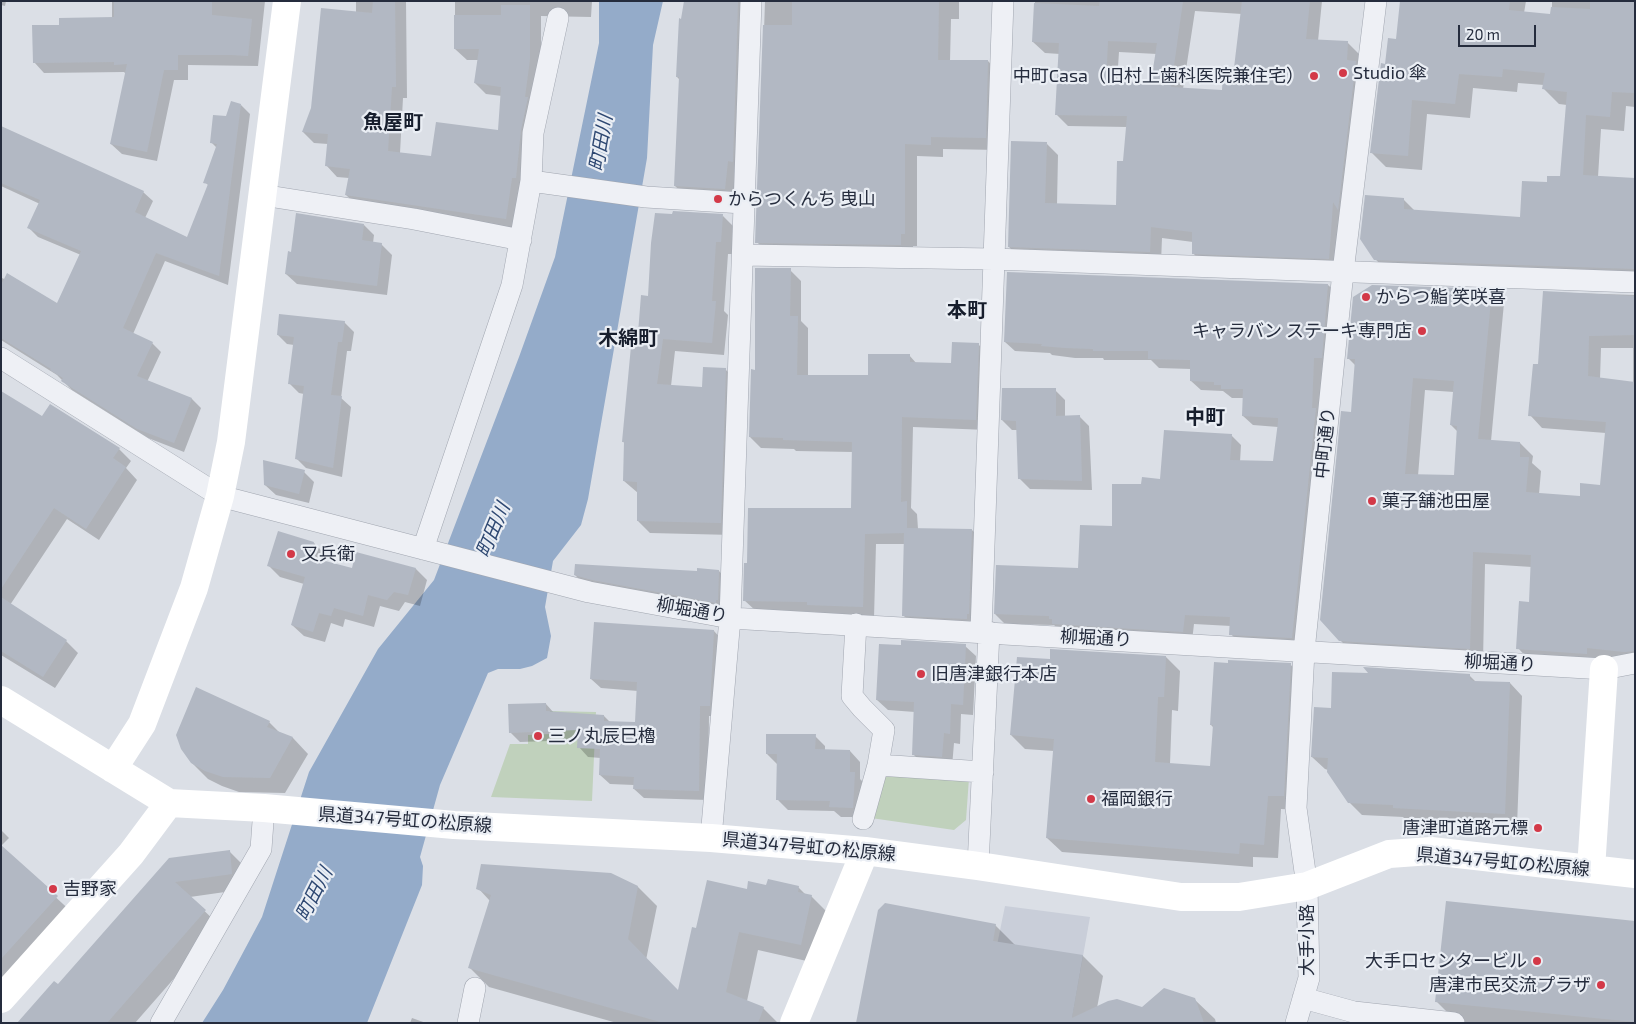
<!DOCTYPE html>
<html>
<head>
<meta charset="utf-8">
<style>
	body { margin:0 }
	#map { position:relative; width:1636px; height:1024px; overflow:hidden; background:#dbdfe6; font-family:"Exo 2",sans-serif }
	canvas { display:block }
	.frame { position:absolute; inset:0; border:2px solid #252c3d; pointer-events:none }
	.scale { position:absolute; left:1458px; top:25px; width:78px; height:22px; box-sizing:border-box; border:2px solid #252c3d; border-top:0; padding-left:6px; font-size:15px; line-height:18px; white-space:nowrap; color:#252c3d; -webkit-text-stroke:4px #eaeef4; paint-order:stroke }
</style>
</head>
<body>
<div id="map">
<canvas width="1636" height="1024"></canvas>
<div class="frame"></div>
<div class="scale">20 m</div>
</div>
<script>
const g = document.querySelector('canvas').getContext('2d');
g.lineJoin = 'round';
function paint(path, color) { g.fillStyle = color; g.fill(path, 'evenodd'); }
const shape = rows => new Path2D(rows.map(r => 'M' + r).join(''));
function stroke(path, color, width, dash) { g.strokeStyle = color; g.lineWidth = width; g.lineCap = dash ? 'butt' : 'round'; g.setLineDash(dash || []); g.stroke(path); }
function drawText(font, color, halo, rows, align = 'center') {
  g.font = font + ' "Exo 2","Noto Sans JP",sans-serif'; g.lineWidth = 4.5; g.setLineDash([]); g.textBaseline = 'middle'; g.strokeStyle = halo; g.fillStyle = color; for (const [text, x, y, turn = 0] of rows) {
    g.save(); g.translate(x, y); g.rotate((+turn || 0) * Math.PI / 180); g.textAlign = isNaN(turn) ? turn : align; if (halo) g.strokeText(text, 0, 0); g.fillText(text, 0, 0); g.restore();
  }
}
paint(shape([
	[1005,906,1090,917,1071,1023,981,1023]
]), '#c9ced9');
paint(shape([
	[550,711,596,712,592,801,491,797,510,744,528,744,528,735,550,734],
	[883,773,969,778,966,820,954,830,871,818]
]), '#c0d1bc');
paint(shape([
	[599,1,663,1,653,45,647,158,588,499,581,525,553,561,545,607,551,636,547,658,532,666,520,669,498,669,488,673,440,785,420,857,423,866,422,885,367,1023,202,1023,223,990,262,917,309,772,378,649,434,580,519,357,555,257,599,43]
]), '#94abc9');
paint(shape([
	[1,1,6,1,5,6,1,5],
	[112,1,265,1,258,66,188,65,188,80,174,80,157,161,122,154,111,144,126,74,124,72,44,73,34,62,60,27,112,19],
	[356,1,406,1,407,98,403,98,400,153,432,157,499,132,502,96,486,94,475,83,478,60,467,60,455,49,455,1,592,1,591,17,541,16,541,71,517,230,358,206,346,195,349,178,337,177,326,165,328,144,314,143,303,132,356,13],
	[685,1,762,1,757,2,737,201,688,198,675,186,680,80,677,77],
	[765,1,959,1,959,19,951,19,950,61,988,61,1000,74,998,150,943,149,943,157,917,156,917,246,913,246,913,257,769,255,757,242],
	[1035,1,1322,1,1318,41,1347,42,1359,54,1340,269,1204,265,1193,253,1193,242,1162,238,1161,263,1020,258,1009,247,1047,144,1058,155,1057,205,1117,206,1124,163,1127,127,1068,126,1056,114,1060,54,1045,53,1033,42],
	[1195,11,1242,14,1234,78,1223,92,1183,89],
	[1119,52,1157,54,1152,83,1117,82],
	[1401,1,1526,1,1524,13,1552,15,1552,1,1635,1,1635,107,1626,106,1624,131,1601,129,1598,177,1635,179,1635,283,1391,274,1375,259,1404,200,1415,211,1521,218,1548,183,1561,177,1567,105,1559,104,1544,89,1544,85,1518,83,1517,92,1473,88,1470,118,1427,114,1422,170,1386,167,1371,152,1387,65,1398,40],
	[241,105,250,114,228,285,165,261,133,334,152,343,161,352,147,382,192,399,201,408,184,452,148,438,72,390,57,375,1,340,2,278,58,305,81,255,38,237,29,228,40,204,1,186,1,132,143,192,153,201,145,218,188,238,209,186,205,182,217,148,211,142,227,118],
	[723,216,735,228,733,254,728,254,724,311,728,315,724,355,675,351,671,386,703,388,725,369,738,382,733,535,650,533,638,521,638,493,624,481,625,443,623,442,639,348,649,297],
	[364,225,374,235,373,243,381,244,392,255,387,295,297,284,286,274],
	[790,270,801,281,801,321,808,328,808,376,869,377,909,355,917,364,952,364,978,344,989,355,987,430,913,427,911,508,917,514,918,529,972,530,983,541,980,624,914,626,903,615,905,544,876,544,874,618,820,616,816,612,756,611,744,600,852,510,853,452,796,451,794,449,761,448,750,437,757,371],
	[1328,285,1338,294,1301,647,1240,644,1231,634,1231,626,1194,624,1192,641,1063,633,1054,625,1005,624,995,614,1079,569,1113,528,1142,486,1161,480,1231,435,1241,445,1240,462,1275,463,1278,427,1253,425,1243,416,1244,398,1232,398,1223,391,1201,390,1191,381,1191,369,1159,368,1151,360,1104,360,1103,358,1075,358,1052,355,1050,353,1015,351,1005,342],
	[1491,291,1504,303,1491,441,1520,443,1533,456,1532,463,1541,471,1539,494,1581,497,1601,486,1606,433,1542,428,1530,415,1539,365,1544,292,1635,295,1635,664,1530,661,1518,648,1530,603,1532,567,1485,564,1483,661,1353,653,1340,640,1356,366,1348,358],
	[1601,348,1633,348,1633,383,1600,379],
	[1425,390,1454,392,1451,425,1458,432,1455,477,1418,476],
	[344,322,354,332,351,351,347,351,341,398,351,407,342,477,306,468,296,458,304,394,299,393,290,384,294,345,287,344,278,335],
	[1055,390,1065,400,1065,416,1079,416,1089,426,1092,490,1030,489,1019,478,1018,430,1012,430,1002,420],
	[1,392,42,418,119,449,131,461,126,468,137,480,99,540,67,519,10,605,66,641,78,653,55,688,1,655],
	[304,472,314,482,309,503,276,495,265,485],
	[314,543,325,554,323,562,353,570,416,569,427,580,420,606,405,602,399,611,380,606,374,627,345,619,343,627,331,623,325,642,304,636,292,625,304,584,280,577,269,566],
	[719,571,726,579,726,607,583,583,575,575],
	[714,631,723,641,719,716,709,716,708,800,644,798,634,789,634,785,610,784,600,775,601,758,588,757,579,747,579,740,520,742,510,732,546,704,554,713,604,716,610,722,636,724,638,691,601,688,591,679],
	[965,646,976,656,973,715,961,714,960,744,954,743,952,767,924,765,913,754,915,712,888,710,877,700],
	[1166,657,1180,671,1178,711,1172,710,1170,764,1211,768,1214,728,1211,725,1229,664,1290,664,1304,679,1298,810,1281,809,1278,858,1253,857,1253,867,1062,852,1047,838,1054,751,1025,749,1011,735,1051,661],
	[1469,675,1476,682,1510,683,1522,696,1517,826,1406,820,1403,817,1362,815,1349,802,1328,770,1325,769,1312,757,1332,709],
	[269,722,281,734,293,738,308,754,285,793,239,792,222,786,208,779,192,763],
	[815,736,825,746,825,751,850,751,860,762,860,779,864,783,863,817,841,817,834,811,788,810,778,800,777,764,767,754],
	[1,830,9,838,1,846],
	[1,847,75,915,1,998],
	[229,851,244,866,246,889,190,897,220,926,135,1023,18,1023,58,986,170,859],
	[767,886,798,887,806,895,811,896,830,915,820,964,758,950,747,1001,763,1008,778,1023,617,1023,489,987,470,968,490,901,478,888,638,887,657,906,646,960,679,992,697,929,747,890],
	[1635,922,1635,1023,1458,1023,1436,1001],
	[995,925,1016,946,1083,956,1103,976,1097,1008,1142,1008,1194,999,1215,1019,1216,1023,857,1023],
	[412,1018,426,1023,410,1023]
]), '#0003');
paint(shape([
	[114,1,212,1,212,15,252,19,248,56,232,55,178,55,178,70,164,70,147,152,110,144,127,64,114,65,114,62,33,63,32,25,59,25,59,18,114,17],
	[373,1,395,1,396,87,392,87,388,151,431,156,436,122,498,130,501,87,474,83,479,49,454,49,454,15,501,15,501,5,530,5,530,59,525,97,528,97,521,130,516,178,512,178,506,219,345,195,350,169,325,166,328,134,302,132,311,108,321,8,372,13],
	[684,1,738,1,733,162,728,161,725,189,674,186,679,77,676,77,677,57,679,18,681,19],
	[792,1,939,1,938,60,988,60,986,138,931,137,931,145,905,144,905,234,901,234,901,245,755,243,763,25,792,25],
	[1100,1,1183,1,1171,87,1222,90,1223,75,1233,76,1242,1,1310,1,1306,39,1348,41,1347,60,1356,61,1338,210,1333,202,1329,259,1192,254,1192,232,1151,227,1150,252,1008,247,1011,141,1047,142,1045,203,1116,205,1117,161,1123,161,1127,116,1055,115,1059,43,1032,42,1034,3,1099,6],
	[1108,41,1157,43,1151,82,1106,81],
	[1400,1,1510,1,1509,10,1550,14,1551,7,1590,9,1590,1,1635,1,1635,93,1612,92,1610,117,1586,115,1583,175,1635,178,1635,269,1374,260,1360,239,1365,195,1404,198,1404,209,1520,217,1522,181,1547,182,1547,176,1560,176,1567,92,1542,89,1545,73,1503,69,1502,77,1459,74,1455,104,1412,100,1408,156,1370,153,1381,63,1385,64,1388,38,1396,39],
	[231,101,241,104,219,276,156,253,123,328,153,342,137,376,192,398,174,443,137,429,61,381,63,378,50,370,51,369,1,338,1,285,7,273,57,303,81,251,27,228,40,200,1,183,1,126,144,191,135,212,187,237,208,184,203,183,217,144,210,143,213,115,226,116],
	[673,211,723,214,721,242,716,242,712,301,716,301,712,343,663,339,657,384,702,387,703,367,726,368,721,523,637,521,637,482,623,481,624,442,622,442,631,346,637,346,641,295,648,296,651,243,655,213,672,214],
	[296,213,364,224,362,240,382,243,377,286,285,274,288,251,291,252],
	[755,268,791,268,790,316,798,316,797,375,868,375,868,354,910,354,910,362,951,363,952,342,979,343,976,420,902,417,901,502,907,501,907,528,972,529,969,614,967,614,967,619,902,616,904,533,865,534,863,607,807,605,807,602,743,601,744,563,747,563,748,508,851,508,852,442,783,440,783,438,749,437,751,369,755,370],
	[1007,272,1328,284,1322,358,1314,358,1312,408,1316,408,1292,638,1229,635,1230,617,1185,615,1183,632,1052,624,1052,619,1049,619,1049,616,994,614,996,565,1078,568,1080,525,1112,526,1112,484,1141,484,1142,477,1160,479,1164,430,1232,434,1230,460,1273,461,1278,422,1278,418,1242,416,1243,389,1221,389,1221,385,1214,385,1214,382,1190,381,1190,360,1148,359,1148,351,1093,351,1093,349,1065,348,1041,346,1042,344,1004,342],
	[1372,285,1492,289,1478,439,1520,442,1520,457,1529,457,1526,492,1580,496,1580,483,1600,485,1606,422,1528,416,1533,364,1538,364,1543,291,1635,296,1635,335,1589,336,1588,376,1635,382,1635,651,1624,652,1587,648,1587,654,1516,649,1519,601,1529,602,1531,555,1473,552,1470,649,1339,641,1320,620,1341,411,1351,412,1355,359,1347,359,1353,297],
	[1413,378,1454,381,1450,425,1457,426,1454,475,1405,474],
	[279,314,345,321,342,342,338,342,331,395,342,396,333,468,295,459,304,386,288,384,294,337,277,335],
	[1002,388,1056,388,1056,416,1080,415,1082,481,1018,479,1016,421,1001,420],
	[1,391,42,416,50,404,120,448,113,458,126,467,86,529,54,508,1,589],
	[263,460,305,470,299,494,264,485],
	[278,531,314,542,310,557,352,568,356,552,416,568,408,595,394,592,387,600,368,595,363,616,334,608,331,616,319,613,313,632,291,625,305,577,267,566],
	[575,564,697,571,697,568,719,570,718,600,716,600,716,603,592,580,574,575],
	[1,597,67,640,43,677,1,651],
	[594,622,714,630,710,706,700,706,699,791,633,789,634,777,599,775,600,749,577,748,578,730,509,733,508,704,546,703,546,711,604,715,604,721,635,722,637,682,590,679],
	[901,640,966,644,963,705,951,704,950,734,944,733,942,757,912,755,914,702,876,700,879,644,901,645],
	[1050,649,1166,656,1164,697,1158,697,1155,762,1210,766,1213,725,1210,725,1214,662,1228,663,1228,660,1291,663,1284,796,1268,796,1264,845,1240,843,1239,854,1046,838,1054,739,1010,735,1017,657,1050,659],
	[1363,667,1470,674,1470,679,1474,681,1510,682,1505,814,1393,808,1393,805,1348,803,1327,772,1328,758,1311,757,1314,707,1331,708,1332,672,1368,673],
	[196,687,270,721,267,727,293,737,270,778,223,777,205,771,191,763,181,749,176,735],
	[766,734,816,734,815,749,850,750,850,772,855,772,853,808,829,807,830,801,776,800,777,754,766,754],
	[1,845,58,896,1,959],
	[230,850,232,874,175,882,206,910,107,1023,17,1023,54,981,58,984,169,858],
	[481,864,611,873,638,886,628,939,678,990,692,927,696,928,707,880,747,889,748,881,766,885,768,879,799,886,798,892,812,895,801,945,739,932,726,992,764,1007,758,1023,664,1023,468,968,491,895,476,889],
	[1446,901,1635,921,1635,1022,1435,1002],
	[885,903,996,924,993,941,1083,955,1072,1018,1108,1001,1117,999,1142,1007,1164,988,1195,998,1204,1023,856,1023,878,910]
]), '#b2b8c3');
const street = shape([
	[531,181,646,197,743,203],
	[262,195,414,219,521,240],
	[743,255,993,259,1635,282],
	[1,358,220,496,589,592,730,618,1604,669,1635,663],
	[423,549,512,285,531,181,533,133,558,18],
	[856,624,852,696,862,708,884,730,878,765,863,819],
	[981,631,1003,1],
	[878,765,983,772],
	[711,838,730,618,751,1],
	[978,866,989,632],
	[1303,998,1354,1012,1454,1023],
	[161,1023,261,849,264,808],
	[468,1023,475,988],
	[1296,1023,1309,978,1307,886,1296,808,1304,651,1343,272,1376,1]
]);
stroke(street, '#a1a6b0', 22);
stroke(street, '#eef0f5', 21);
stroke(shape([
	[1,700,169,803,264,808,454,825,711,838,865,851,978,866,1181,897,1239,897,1307,886,1389,854,1431,851,1635,874],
	[113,769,142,724,194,588,220,496,231,442,287,1],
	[1591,869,1604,669],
	[1,999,131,854,169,803],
	[794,1023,865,851]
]), '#fff', 28);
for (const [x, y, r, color] of [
	[1343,73,5,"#d33948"],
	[1314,76,5,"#d33948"],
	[718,199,5,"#d33948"],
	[1366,297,5,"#d33948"],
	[1422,331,5,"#d33948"],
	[1372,501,5,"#d33948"],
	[291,554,5,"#d33948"],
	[921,674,5,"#d33948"],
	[538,736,5,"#d33948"],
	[1091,799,5,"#d33948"],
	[1538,828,5,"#d33948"],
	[53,889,5,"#d33948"],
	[1537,961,5,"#d33948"],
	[1601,985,5,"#d33948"]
]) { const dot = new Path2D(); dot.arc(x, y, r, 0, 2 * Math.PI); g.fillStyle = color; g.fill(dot); stroke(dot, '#eaeef4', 2); }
drawText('18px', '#252c3d', '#eaeef4', [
	["Studio 傘",1353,73],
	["中町Casa（旧村上歯科医院兼住宅）",1304,76,"right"],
	["からつくんち 曳山",728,199],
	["からつ鮨 笑咲喜",1376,297],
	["キャラバン ステーキ専門店",1412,331,"right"],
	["菓子舗池田屋",1382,501],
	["又兵衛",301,554],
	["旧唐津銀行本店",931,674],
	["三ノ丸辰巳櫓",548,736],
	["福岡銀行",1101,799],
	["唐津町道路元標",1528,828,"right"],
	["吉野家",63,889],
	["大手口センタービル",1527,961,"right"],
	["唐津市民交流プラザ",1591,985,"right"]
], 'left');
drawText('18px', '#252c3d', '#eaeef4', [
	["中町通り",1325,443,-84],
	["柳堀通り",692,610,10],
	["柳堀通り",1096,638,3],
	["柳堀通り",1500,663,3],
	["県道347号虹の松原線",405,820,4],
	["県道347号虹の松原線",809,847,5],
	["県道347号虹の松原線",1503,862,5],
	["大手小路",1307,940,-90]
]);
drawText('italic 19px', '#2e4872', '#eaeef4', [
	["町田川",601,143,-80],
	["町田川",493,530,-67],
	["町田川",314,894,-63]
]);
drawText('bold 20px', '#171e2d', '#eaeef4', [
	["魚屋町",393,122],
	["本町",967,310],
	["木綿町",628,338],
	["中町",1205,417]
]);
</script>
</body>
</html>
